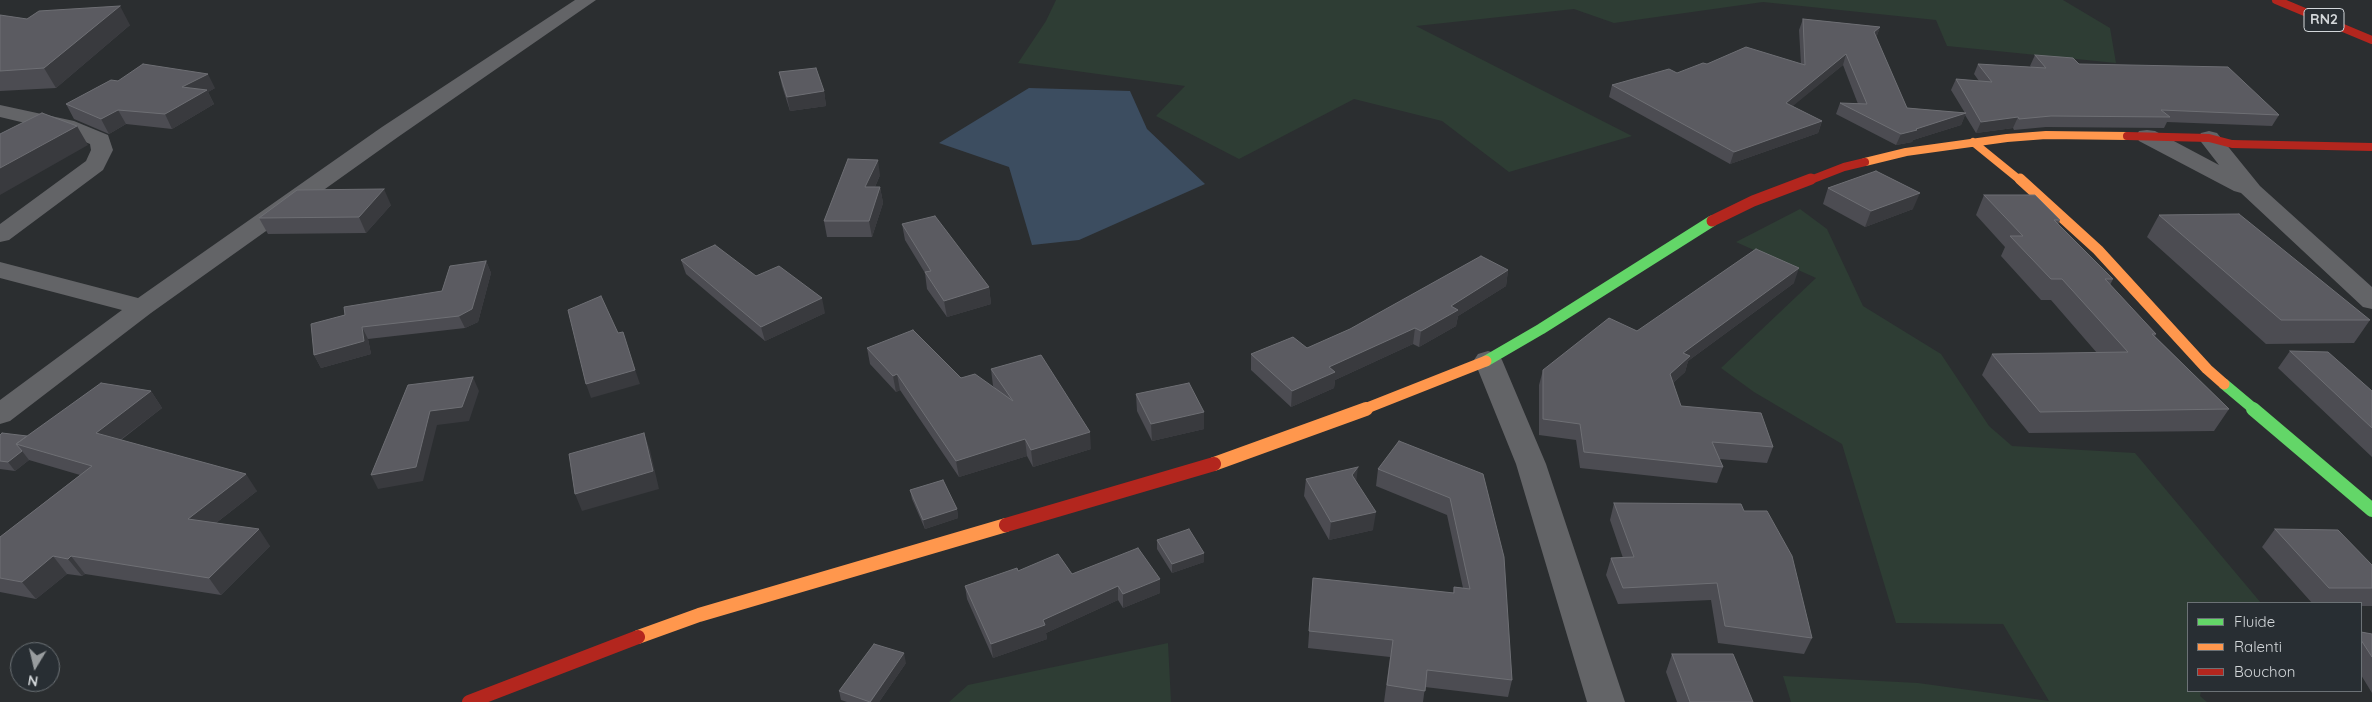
<!DOCTYPE html>
<html>
<head>
<meta charset="utf-8">
<style>
	body { margin:0 }
	#map { position:relative; width:2372px; height:702px; overflow:hidden; background:#2b2e30; font-family:Quicksand,sans-serif }
	canvas { display:block }
	.legend { position:absolute; left:2187px; top:602px; width:175px; height:90px; box-sizing:border-box; background:#282e33; border:1px solid #6c7276; margin:0; padding:6px 9px; list-style:none; font-size:15px; color:#d3d7da }
	.legend li { display:flex; align-items:center; gap:10px; height:25px }
	.legend b { width:25px; border:1px solid #6c7276 }
	.north { position:absolute; left:10px; top:642px; width:50px; height:50px; box-sizing:border-box; background:#282e33; border:1px solid #6c7276; border-radius:50%; rotate:189deg; font-size:14px; font-weight:700; line-height:20px; text-align:center; color:#d3d7da }
	.north::after { content:''; display:block; margin:auto; width:18px; height:22px; background:#989c9e; clip-path:polygon(50% 0,100% 100%,50% 72%,0 100%) }
</style>
</head>
<body>
<div id="map">
<canvas width="2372" height="702"></canvas>
<ul class="legend">
<li><b style="height:6px;background:#63d668"></b>Fluide</li>
<li><b style="height:6px;background:#ff974d"></b>Ralenti</li>
<li><b style="height:6px;background:#b3261e"></b>Bouchon</li>
</ul>
<div class="north">N</div>
</div>
<script>
const g = document.querySelector('canvas').getContext('2d');
g.lineJoin = 'round';
function paint(path, color) { g.fillStyle = color; g.fill(path, 'evenodd'); }
const shape = rows => new Path2D(rows.map(r => 'M' + r).join(''));
function stroke(path, color, width, dash) { g.strokeStyle = color; g.lineWidth = width; g.lineCap = dash ? 'butt' : 'round'; g.setLineDash(dash || []); g.stroke(path); }
function drawText(font, color, halo, rows, align = 'center') {
  g.font = font + ' Quicksand,sans-serif'; g.lineWidth = 4; g.setLineDash([]); g.textBaseline = 'middle'; g.strokeStyle = halo; g.fillStyle = color; for (const [text, x, y, turn = 0] of rows) {
    g.save(); g.translate(x, y); g.rotate((+turn || 0) * Math.PI / 180); g.textAlign = isNaN(turn) ? turn : align; if (halo) g.strokeText(text, 0, 0); g.fillText(text, 0, 0); g.restore();
  }
}
paint(shape([
	[1056,0,2063,0,2110,28,2116,63,1947,46,1936,20,1763,2,1614,23,1574,9,1416,26,1632,136,1509,172,1442,121,1354,99,1239,159,1156,116,1185,86,1018,63,1046,21],
	[1800,209,1827,229,1863,306,1941,354,1989,426,2012,446,2135,453,2261,603,2188,603,2188,691,2201,691,2200,696,2207,702,1791,702,1783,676,1918,683,2049,701,2003,624,1896,623,1842,444,1754,392,1721,368,1816,278,1736,242],
	[1168,643,1171,702,949,702,968,685]
]), '#2e3d34');
paint(shape([
	[1029,88,1130,91,1147,129,1205,184,1079,240,1032,245,1009,167,939,143]
]), '#3c4d60');
paint(shape([
	[575,0,596,0,398,137,151,313,10,421,0,424,0,400,122,310,0,278,0,262,138,298,382,127,575,0],
	[0,105,74,121,108,135,113,150,103,170,9,240,0,242,0,224,86,161,91,150,90,144,59,131,0,117,0,105],
	[2147,130,2155,131,2219,165,2198,138,2201,133,2209,131,2217,133,2260,186,2372,287,2372,309,2363,307,2241,193,2234,191,2139,141,2136,136,2139,131,2147,130],
	[1488,351,1498,354,1502,360,1546,464,1625,702,1587,702,1516,464,1474,360,1478,354,1488,351]
]), '#636467');
stroke(shape([
	[1486,361,1541,329,1712,221],
	[2224,384,2255,410]
]), '#63d668', 11);
stroke(shape([
	[2253,409,2372,510]
]), '#63d668', 14);
stroke(shape([
	[1973,142,2021,181],
	[1865,162,1906,152,2007,138,2046,135,2127,136]
]), '#ff974d', 8);
stroke(shape([
	[2020,179,2098,250,2207,369,2224,384],
	[1362,410,1486,361]
]), '#ff974d', 11);
stroke(shape([
	[1214,464,1366,409],
	[638,637,699,615,1006,525]
]), '#ff974d', 14);
stroke(shape([
	[2276,0,2372,40],
	[2127,136,2209,138,2232,144,2372,147],
	[1808,181,1844,167,1865,162]
]), '#b3261e', 8);
stroke(shape([
	[1712,221,1753,201,1811,179]
]), '#b3261e', 11);
stroke(shape([
	[1006,525,1214,464],
	[469,702,638,637]
]), '#b3261e', 14);
paint(shape([
	[0,15,27,19,130,25,56,88,0,91],
	[1803,19,1880,27,1876,38,1907,108,1965,113,1951,90,1956,79,1979,81,1974,74,1978,64,2031,67,2030,66,2035,55,2079,64,2279,115,2272,126,2167,122,2164,128,2046,127,2014,130,2013,128,1976,133,1965,115,1961,125,1913,140,1912,142,1896,145,1836,114,1840,103,1858,104,1843,65,1792,106,1822,121,1818,133,1730,164,1609,97,1612,85,1677,73,1707,64,1801,64,1799,30],
	[779,72,824,91,826,106,790,111,782,86],
	[215,88,208,92,214,104,172,129,126,124,109,134,74,119,66,104],
	[880,175,875,187,880,187,883,203,872,237,827,237,824,221],
	[1828,188,1913,209,1865,227,1823,204],
	[1984,195,2060,220,2058,225,2113,279,2110,285,2156,334,2155,336,2229,409,2214,431,2029,433,1982,375,1992,354,2097,353,2051,300,2041,300,2001,256,2005,247,1976,215],
	[391,205,366,233,268,234,259,218],
	[2159,215,2370,320,2354,343,2266,344,2147,237],
	[902,224,989,287,991,304,947,317,927,289,925,273,905,240],
	[681,260,756,276,825,313,765,341,686,274],
	[486,261,491,273,478,322,465,328,368,339,371,354,321,368,314,355,345,315,442,291],
	[1508,270,1506,286,1458,316,1456,326,1419,347,1413,344,1335,380,1334,388,1291,407,1251,370,1251,354,1307,348],
	[1794,283,1688,361,1685,372,1673,383,1681,406,1773,447,1767,463,1719,459,1723,467,1717,483,1580,468,1576,440,1539,435,1539,385,1543,370,1637,331],
	[867,348,995,388,993,386,991,369,1091,449,1033,467,1027,456,959,477,900,390,896,392,870,364],
	[2290,351,2372,391,2372,457,2278,368],
	[151,391,162,408,121,440,257,491,216,523,270,546,221,595,85,574,82,576,67,574,36,599,0,592,0,537,80,475,29,460,15,471,0,469,0,435,27,436],
	[1136,394,1204,429,1152,441,1137,411],
	[1378,469,1483,474,1512,680,1508,697,1425,687,1423,702,1384,702,1390,657,1308,648,1313,578,1453,593,1454,587,1463,588,1447,515,1376,486],
	[1306,479,1373,530,1329,540,1304,496],
	[910,490,957,509,958,518,925,529,912,499],
	[1614,503,1744,511,1812,638,1804,654,1718,643,1711,600,1618,604,1606,575,1611,558,1623,558,1610,520],
	[2275,529,2372,565,2372,606,2361,606,2361,603,2312,603,2262,547],
	[1157,540,1204,553,1204,562,1172,573,1157,549],
	[1018,571,1072,574,1160,593,1123,608,1118,600,1046,633,1047,639,993,658,967,599,965,586],
	[2361,632,2372,634,2372,693,2361,675],
	[1672,654,1753,702,1677,702,1666,672],
	[906,663,879,702,847,702,841,700,839,691]
]), '#4c4c52');
paint(shape([
	[120,6,130,25,56,88,44,68],
	[1880,27,1876,38,1874,32],
	[1846,54,1843,65,1782,115,1786,103],
	[208,74,215,88,208,92,214,104,172,129,165,114,182,87],
	[824,91,826,106,790,111,787,97],
	[118,110,126,124,109,134,101,119],
	[1966,113,1961,125,1913,140,1912,142,1896,145,1901,134],
	[2018,117,2013,128,1976,133,1981,122],
	[1822,121,1818,133,1730,164,1734,152],
	[77,126,88,145,0,195,0,168],
	[878,160,880,175,868,203,865,187],
	[880,187,883,203,872,237,869,221],
	[384,189,391,205,366,233,359,217],
	[1920,193,1913,209,1865,227,1871,211],
	[486,261,491,273,478,322,465,328,459,316],
	[1799,268,1794,283,1688,361,1685,372,1666,389,1670,374,1683,353],
	[1508,270,1506,286,1458,316,1456,326,1419,347,1421,331,1451,306],
	[989,287,991,304,947,317,944,301],
	[822,298,825,313,765,341,761,327],
	[362,327,368,339,371,354,321,368,314,355],
	[1415,328,1413,344,1335,380,1334,388,1291,407,1292,391,1329,367],
	[627,346,640,384,591,398,586,384],
	[897,374,900,390,896,392,893,376],
	[473,377,479,391,469,421,437,425,423,481,378,489,371,475,430,411],
	[151,391,162,408,108,449,96,433],
	[1204,412,1204,429,1152,441,1151,424],
	[1090,432,1091,449,1033,467,1031,450],
	[644,433,650,450,659,489,582,511,575,494],
	[1025,439,1027,456,959,477,956,461],
	[22,451,29,460,15,471,8,462],
	[1358,467,1356,484,1352,475],
	[246,474,257,491,199,536,188,519],
	[957,509,958,518,925,529,923,520],
	[1376,512,1373,530,1329,540,1331,522],
	[259,529,270,546,221,595,209,578],
	[1204,553,1204,562,1172,573,1172,564],
	[53,556,67,574,36,599,22,582],
	[71,556,85,574,82,576,68,559],
	[1160,579,1160,593,1123,608,1123,594],
	[1118,586,1118,600,1046,633,1047,639,993,658,991,644],
	[904,653,906,663,879,702,871,702]
]), '#393a3e');
const building = shape([
	[120,6,44,68,0,71,0,15,27,19,39,11,120,6],
	[1803,19,1880,27,1874,32,1907,108,1966,113,1916,129,1917,130,1901,134,1840,103,1867,104,1846,54,1786,103,1822,121,1734,152,1612,85,1669,69,1677,73,1703,63,1707,64,1746,47,1805,65,1803,19],
	[2035,55,2073,58,2079,64,2228,67,2279,115,2161,110,2170,117,2051,116,2019,119,2018,117,1981,122,1956,79,1992,82,1978,64,2046,68,2035,55],
	[143,64,208,74,182,87,207,90,165,114,118,110,101,119,66,104,111,80,118,81,143,64],
	[816,68,824,91,787,97,779,72,816,68],
	[42,113,77,126,0,168,0,134,42,113],
	[848,159,878,160,865,187,880,187,869,221,824,221,848,159],
	[1876,171,1920,193,1871,211,1828,188,1876,171],
	[384,189,359,217,259,218,297,190,384,189],
	[1984,195,2035,195,2060,220,2054,220,2113,279,2105,279,2156,334,2152,334,2229,409,2040,412,1992,354,2128,352,2062,279,2051,279,2010,236,2023,236,1984,195],
	[2239,214,2370,320,2281,320,2159,215,2239,214],
	[935,216,989,287,944,301,925,272,931,271,902,224,935,216],
	[715,245,756,276,779,266,822,298,761,327,681,260,715,245],
	[1756,249,1799,268,1683,353,1690,356,1670,374,1681,406,1761,413,1773,447,1712,442,1723,467,1584,452,1580,424,1543,419,1543,370,1609,318,1637,331,1756,249],
	[1481,256,1508,270,1451,306,1458,310,1421,331,1415,328,1329,367,1335,372,1292,391,1251,354,1293,337,1307,348,1350,329,1481,256],
	[486,261,472,309,459,316,362,327,364,341,314,355,311,324,345,315,344,307,442,291,450,266,486,261],
	[601,296,618,333,623,332,635,370,586,384,568,310,601,296],
	[913,330,961,378,975,374,1013,401,991,369,1041,355,1090,432,1031,450,1025,439,956,461,897,374,893,376,867,348,913,330],
	[2290,351,2328,352,2372,391,2372,428,2290,351],
	[473,377,462,407,430,411,416,467,371,475,408,385,473,377],
	[101,383,151,391,96,433,246,474,188,519,259,529,209,578,71,556,68,559,53,556,22,582,0,578,0,537,92,466,16,444,101,383],
	[1189,383,1204,412,1151,424,1136,394,1189,383],
	[2,433,27,436,16,444,22,451,8,462,0,461,0,435,2,433],
	[644,433,653,471,575,494,569,454,644,433],
	[1399,441,1483,474,1504,557,1512,680,1427,670,1425,691,1387,685,1393,640,1309,631,1313,578,1454,593,1454,587,1470,589,1450,498,1378,469,1399,441],
	[1358,467,1352,475,1376,512,1331,522,1306,479,1358,467],
	[943,480,957,509,923,520,910,490,943,480],
	[1614,503,1741,504,1744,511,1767,511,1792,556,1812,638,1725,626,1717,583,1623,588,1611,558,1634,557,1614,503],
	[1189,529,1204,553,1172,564,1157,540,1189,529],
	[2275,529,2338,530,2372,565,2372,588,2329,588,2275,529],
	[1138,548,1160,579,1123,594,1118,586,1043,620,1045,625,991,644,965,586,1017,568,1018,571,1058,554,1072,574,1138,548],
	[2361,632,2372,634,2372,657,2361,640,2361,632],
	[874,644,904,653,870,702,839,691,874,644],
	[1672,654,1733,654,1753,702,1690,702,1672,654]
]);
paint(building, '#5b5b61');
stroke(building, '#6e6f74', 1);
for (const [x, y, w] of [
	[2324,20,40]
]) { const box = new Path2D(); box.roundRect(x - w / 2, y - 11.5, w, 23, 4); g.fillStyle = '#282e33'; g.fill(box); stroke(box, '#d3d7da', 1); }
drawText('bold 14px', '#d3d7da', null, [
	["RN2",2324,20]
]);
</script>
</body>
</html>
